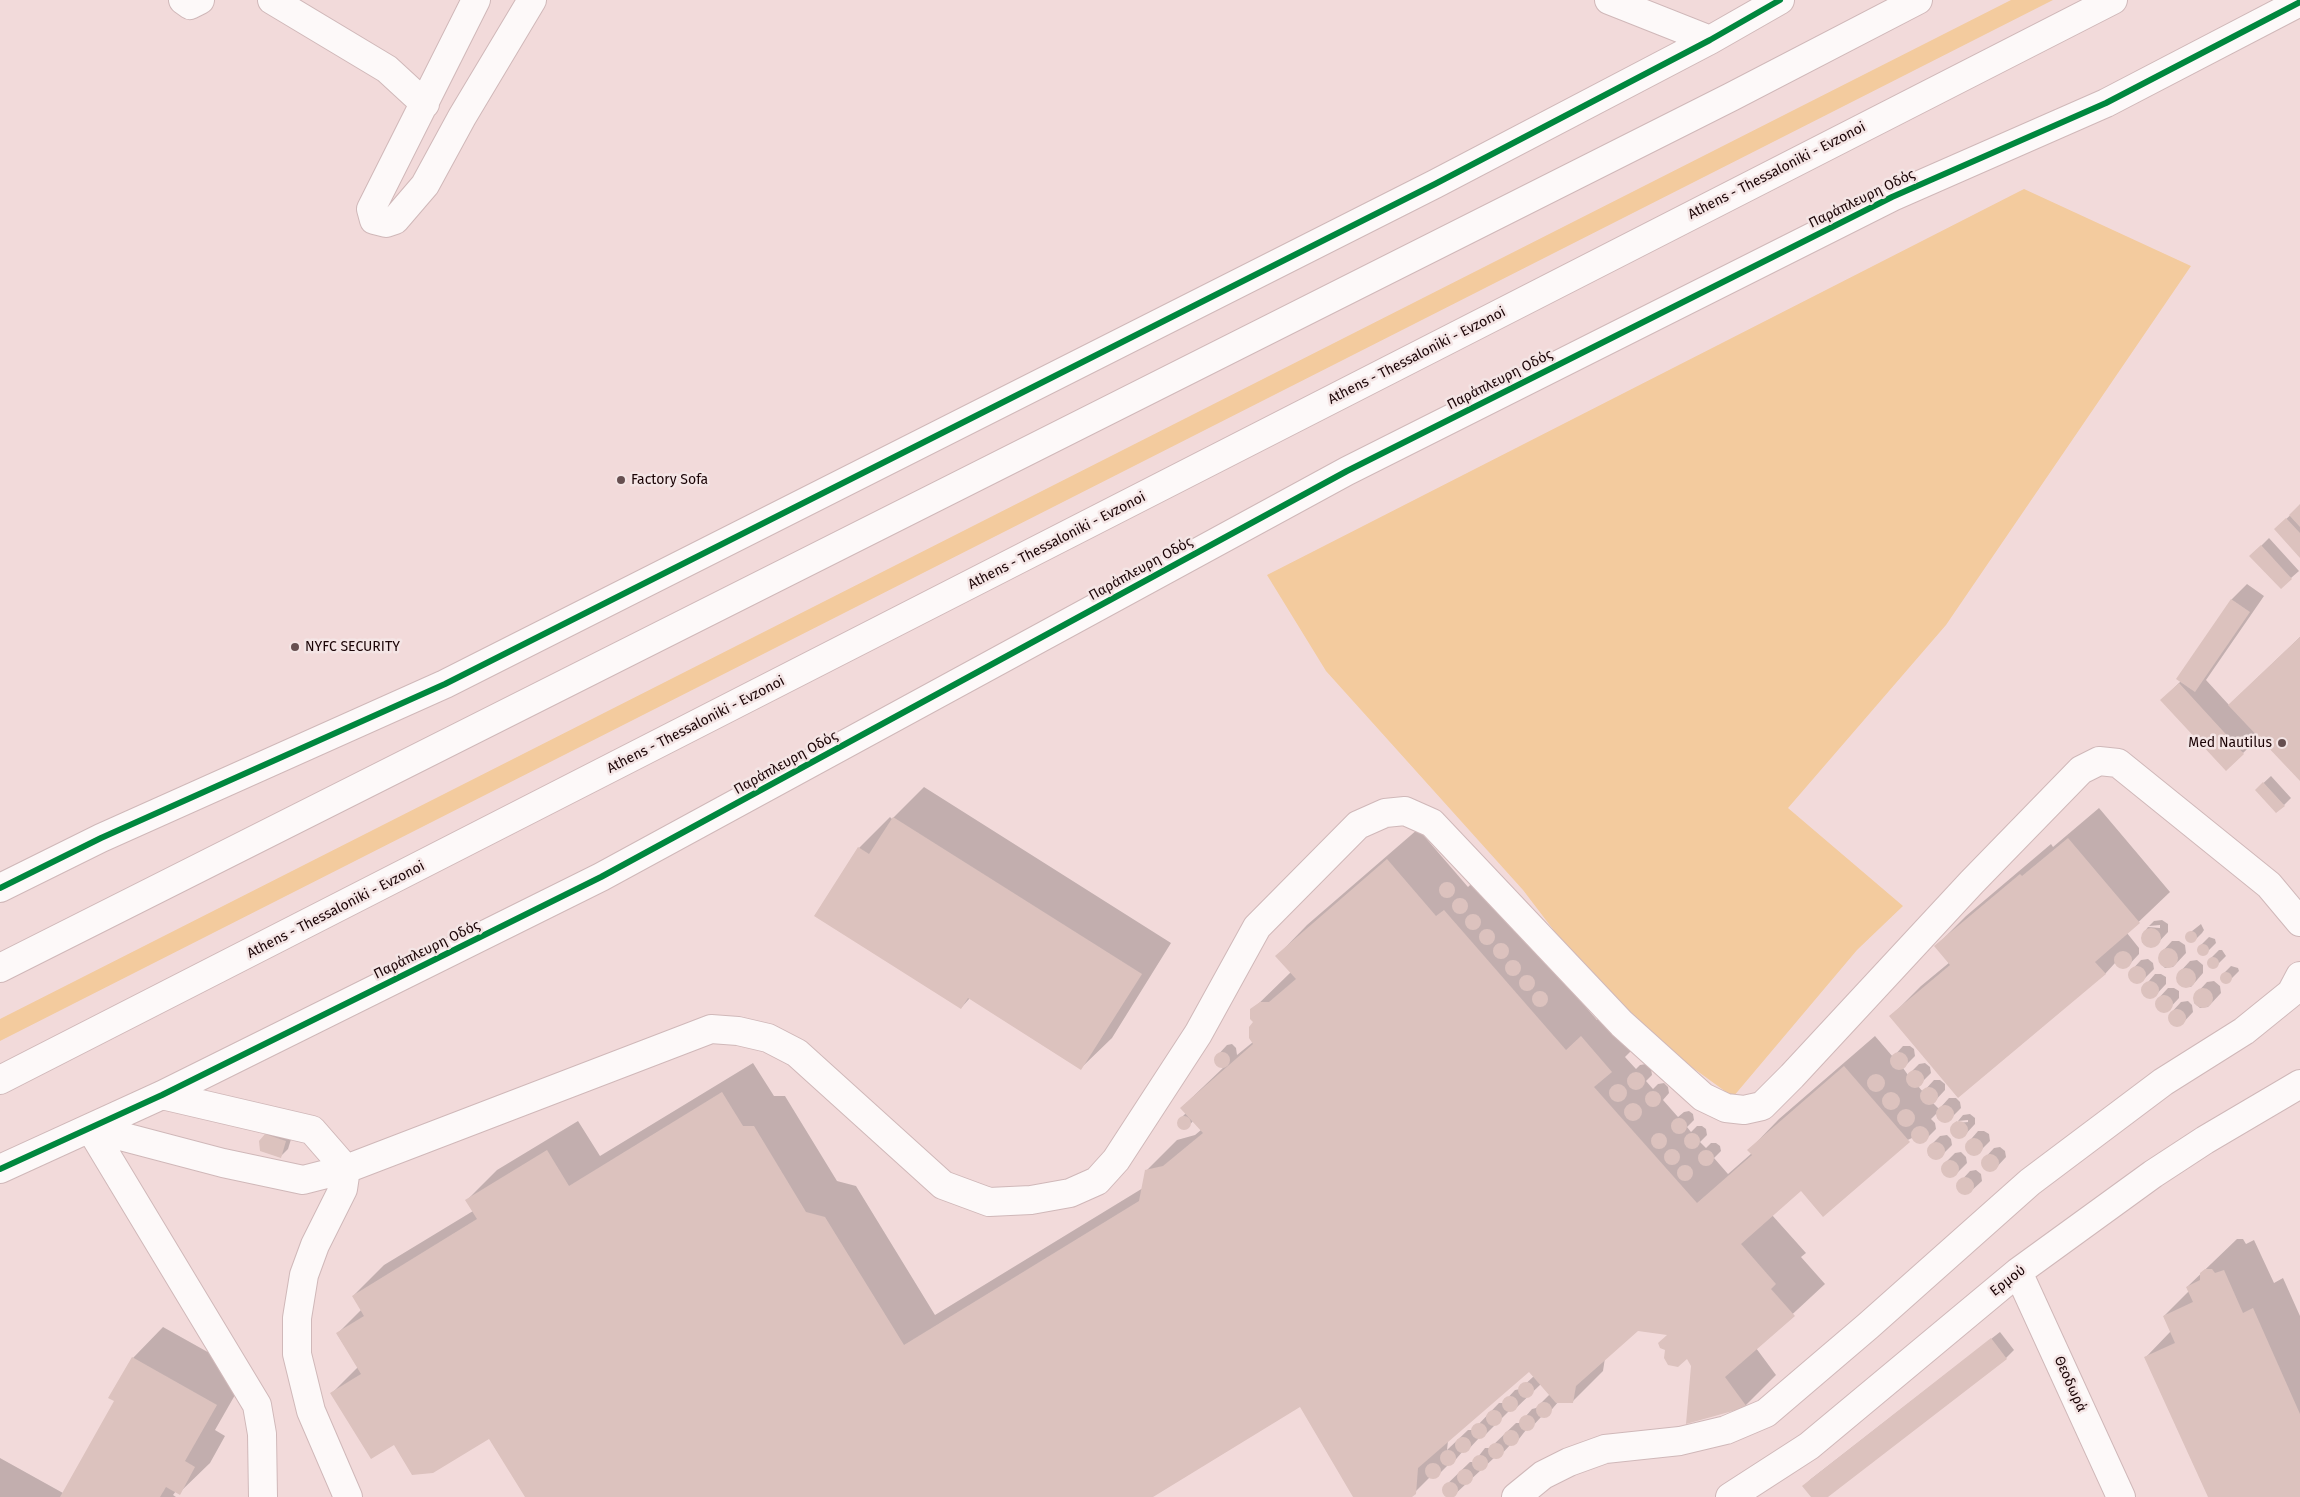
<!DOCTYPE html>
<html>
<head>
<meta charset="utf-8">
<style>
	body { margin:0 }
	canvas { display:block; background:#f2dada }
</style>
</head>
<body>
<canvas width="2300" height="1497"></canvas>
<script>
const g = document.querySelector('canvas').getContext('2d');
g.lineJoin = 'round';
function paint(path, color) { g.fillStyle = color; g.fill(path, 'evenodd'); }
const shape = rows => new Path2D(rows.map(r => 'M' + r).join(''));
function stroke(path, color, width, dash) { g.strokeStyle = color; g.lineWidth = width; g.lineCap = dash ? 'butt' : 'round'; g.setLineDash(dash || []); g.stroke(path); }
function drawText(font, color, halo, rows, align = 'center') {
  g.font = font + ' "Fira Sans",sans-serif'; g.lineWidth = 5; g.setLineDash([]); g.textBaseline = 'middle'; g.strokeStyle = halo; g.fillStyle = color; for (const [text, x, y, turn = 0] of rows) {
    g.save(); g.translate(x, y); g.rotate((+turn || 0) * Math.PI / 180); g.textAlign = isNaN(turn) ? turn : align; if (halo) g.strokeText(text, 0, 0); g.fillText(text, 0, 0); g.restore();
  }
}
paint(shape([
	[2011,0,2053,0,0,1041,0,1019],
	[2024,189,2191,266,1946,625,1788,808,1903,906,1857,950,1733,1097,1616,1012,1523,890,1326,671,1267,575]
]), '#f3cb9e');
paint(shape([
	[2300,506,2300,556,2283,522],
	[2269,538,2299,571,2291,578,2251,556],
	[2247,584,2264,596,2206,680,2229,705,2300,637,2300,779,2260,737,2243,753,2162,700,2181,681,2178,679,2232,599],
	[2271,776,2291,798,2284,805,2256,790],
	[924,787,1171,943,1112,1038,1081,1068,970,998,961,1008,859,848,890,817,892,819],
	[2099,808,2170,892,2127,933,2139,948,2139,954,2127,967,2121,968,2115,963,2105,974,1891,1016,1921,986,1950,962,1936,946,1966,916,2051,844,2053,847],
	[1418,829,1468,887,1475,880,1597,1020,1612,1007,1642,1040,1625,1057,1636,1069,1640,1065,1646,1064,1651,1068,1652,1075,1646,1081,1653,1089,1658,1084,1664,1083,1668,1087,1669,1093,1663,1100,1678,1117,1684,1112,1689,1111,1693,1114,1694,1120,1687,1127,1691,1132,1697,1126,1702,1126,1706,1129,1707,1135,1700,1142,1706,1148,1711,1143,1716,1143,1720,1146,1721,1151,1714,1158,1728,1174,1752,1153,1749,1150,1779,1119,1875,1036,1893,1057,1903,1046,1910,1046,1914,1049,1915,1056,1903,1068,1908,1075,1919,1064,1925,1063,1930,1067,1931,1073,1918,1086,1923,1092,1934,1080,1940,1080,1945,1084,1945,1090,1933,1103,1939,1109,1949,1098,1956,1098,1960,1102,1961,1108,1948,1121,1942,1121,1937,1118,1937,1113,1931,1119,1935,1123,1936,1129,1923,1142,1917,1143,1912,1138,1802,1189,1772,1215,1806,1253,1801,1257,1825,1284,1756,1348,1776,1375,1746,1405,1688,1422,1692,1365,1670,1334,1637,1330,1605,1358,1603,1371,1573,1401,1559,1401,1547,1415,1542,1416,1530,1429,1526,1430,1515,1444,1511,1444,1499,1457,1495,1457,1453,1496,1448,1497,1444,1493,1443,1488,1470,1462,1474,1462,1485,1448,1490,1448,1516,1423,1520,1423,1532,1409,1536,1408,1550,1394,1541,1384,1514,1410,1509,1411,1483,1437,1479,1438,1467,1451,1463,1451,1451,1465,1448,1465,1436,1477,1430,1477,1410,1497,1354,1497,1300,1405,1150,1497,526,1497,489,1438,394,1443,332,1393,358,1367,337,1334,362,1309,353,1296,384,1265,473,1211,467,1200,497,1170,578,1121,600,1156,753,1063,774,1096,785,1096,837,1181,856,1186,935,1315,1143,1188,1146,1171,1177,1140,1195,1135,1201,1130,1193,1121,1187,1128,1179,1126,1178,1121,1186,1113,1181,1108,1225,1066,1219,1067,1215,1063,1215,1058,1227,1045,1232,1044,1236,1048,1237,1055,1253,1042,1255,1022,1252,1010,1291,972,1277,956,1307,925],
	[1529,1371,1534,1376,1520,1389,1515,1390,1503,1403,1499,1403,1473,1430,1468,1430,1447,1450,1448,1441],
	[2162,920,2168,924,2168,932,2155,946,2148,947,2142,942,2142,935,2148,927,2160,928,2160,925,2149,926,2154,921],
	[2201,924,2204,930,2202,933,2194,941,2187,939,2187,935],
	[2209,937,2215,939,2216,943,2205,954,2201,954,2199,952,2201,945],
	[2172,941,2179,941,2185,945,2186,953,2173,967,2165,968,2160,963,2159,955],
	[2219,950,2222,950,2226,956,2215,967,2211,968,2209,965,2211,958],
	[2148,959,2153,963,2154,969,2141,982,2135,983,2130,979,2129,973,2141,960],
	[2197,960,2203,965,2203,973,2191,987,2183,987,2178,983,2177,975,2190,961],
	[2231,966,2238,968,2239,971,2228,982,2225,983,2222,980,2224,973],
	[2155,974,2161,974,2166,977,2166,984,2154,997,2148,997,2143,993,2143,988],
	[2214,981,2220,986,2221,993,2208,1007,2200,1008,2194,1003,2194,996,2207,982],
	[2168,988,2174,988,2179,991,2179,998,2167,1011,2161,1012,2157,1007,2156,1001],
	[2188,1001,2192,1005,2193,1012,2181,1025,2175,1026,2170,1021,2169,1015,2181,1002],
	[1970,1114,1975,1118,1975,1124,1963,1137,1956,1138,1952,1134,1951,1128,1957,1121,1957,1123,1968,1122,1968,1120,1958,1121,1963,1115],
	[274,1127,293,1133,288,1149,280,1157,266,1135],
	[1978,1131,1984,1131,1989,1134,1990,1141,1977,1154,1971,1155,1967,1150,1966,1145],
	[1947,1135,1951,1139,1952,1145,1939,1158,1933,1159,1928,1155,1928,1148,1940,1136],
	[2000,1147,2005,1151,2006,1157,1994,1170,1987,1171,1983,1167,1982,1161,1994,1148],
	[1961,1152,1966,1157,1967,1163,1954,1176,1948,1176,1943,1172,1942,1166,1955,1153],
	[1976,1170,1981,1174,1982,1181,1969,1193,1963,1194,1958,1190,1958,1184,1970,1171],
	[2237,1239,2243,1239,2246,1244,2254,1240,2274,1283,2283,1278,2300,1316,2300,1497,2209,1497,2146,1357,2171,1331,2164,1316,2189,1291,2187,1287],
	[163,1327,247,1374,215,1430,225,1436,210,1463,179,1493,176,1491,173,1495,176,1497,0,1497,0,1458,63,1493,115,1401,133,1358],
	[2000,1332,2014,1350,2006,1358,1826,1497,1812,1497,1804,1486,1811,1479]
]), '#0003');
paint(shape([
	[2300,504,2300,527,2289,515],
	[2286,518,2300,533,2300,558,2274,529],
	[2261,545,2292,579,2281,589,2249,556],
	[2231,599,2250,612,2195,692,2176,679],
	[2300,637,2300,781,2228,705],
	[2179,683,2244,754,2226,771,2160,700],
	[2263,782,2285,806,2276,813,2255,790],
	[893,817,1142,974,1081,1070,968,998,961,1009,814,916,858,847,869,854],
	[2068,838,2140,923,2095,962,2106,974,1958,1098,1889,1016,1950,965,1934,946,2020,874,2022,876],
	[1387,859,1436,916,1444,910,1566,1050,1581,1036,1612,1072,1594,1087,1697,1203,1752,1155,1747,1150,1844,1066,1910,1142,1823,1217,1801,1191,1741,1244,1776,1284,1771,1289,1795,1316,1725,1377,1747,1407,1686,1424,1691,1366,1687,1359,1678,1367,1668,1365,1664,1358,1665,1350,1660,1348,1658,1343,1667,1335,1638,1331,1576,1386,1573,1403,1556,1403,1529,1372,1418,1468,1416,1494,1412,1497,1353,1497,1300,1407,1153,1497,525,1497,489,1439,433,1473,412,1475,394,1445,371,1459,330,1393,361,1374,336,1333,364,1316,352,1296,477,1219,465,1200,547,1150,569,1186,722,1092,743,1126,754,1126,806,1212,825,1217,904,1345,1139,1201,1145,1170,1163,1166,1203,1133,1180,1108,1253,1044,1249,1038,1249,1027,1253,1022,1250,1019,1250,1009,1260,1002,1269,1002,1296,979,1275,956],
	'1439 890a8 8 0 1 1 16 0a8 8 0 1 1-16 0Z',
	'1452 906a8 8 0 1 1 16 0a8 8 0 1 1-16 0Z',
	'1465 922a8 8 0 1 1 16 0a8 8 0 1 1-16 0Z',
	'2141 938a10 10 0 1 1 20 0a10 10 0 1 1-20 0Z',
	'1479 937a8 8 0 1 1 16 0a8 8 0 1 1-16 0Z',
	'2185 937a6 6 0 1 1 12 0a6 6 0 1 1-12 0Z',
	'1493 951a8 8 0 1 1 16 0a8 8 0 1 1-16 0Z',
	'2197 950a6 6 0 1 1 12 0a6 6 0 1 1-12 0Z',
	'2158 958a10 10 0 1 1 20 0a10 10 0 1 1-20 0Z',
	'2114 960a9 9 0 1 1 18 0a9 9 0 1 1-18 0Z',
	'2207 963a6 6 0 1 1 12 0a6 6 0 1 1-12 0Z',
	'1505 968a8 8 0 1 1 16 0a8 8 0 1 1-16 0Z',
	'2128 975a9 9 0 1 1 18 0a9 9 0 1 1-18 0Z',
	'2176 978a10 10 0 1 1 20 0a10 10 0 1 1-20 0Z',
	'2220 978a6 6 0 1 1 12 0a6 6 0 1 1-12 0Z',
	'1519 983a8 8 0 1 1 16 0a8 8 0 1 1-16 0Z',
	'2141 990a9 9 0 1 1 18 0a9 9 0 1 1-18 0Z',
	'2193 998a10 10 0 1 1 20 0a10 10 0 1 1-20 0Z',
	'1532 999a8 8 0 1 1 16 0a8 8 0 1 1-16 0Z',
	'2155 1004a9 9 0 1 1 18 0a9 9 0 1 1-18 0Z',
	'2168 1018a9 9 0 1 1 18 0a9 9 0 1 1-18 0Z',
	'1214 1060a8 8 0 1 1 16 0a8 8 0 1 1-16 0Z',
	'1890 1061a9 9 0 1 1 18 0a9 9 0 1 1-18 0Z',
	'1906 1079a9 9 0 1 1 18 0a9 9 0 1 1-18 0Z',
	'1627 1081a9 9 0 1 1 18 0a9 9 0 1 1-18 0Z',
	'1867 1083a9 9 0 1 1 18 0a9 9 0 1 1-18 0Z',
	'1609 1093a9 9 0 1 1 18 0a9 9 0 1 1-18 0Z',
	'1920 1096a9 9 0 1 1 18 0a9 9 0 1 1-18 0Z',
	'1645 1099a8 8 0 1 1 16 0a8 8 0 1 1-16 0Z',
	'1882 1101a9 9 0 1 1 18 0a9 9 0 1 1-18 0Z',
	'1624 1112a9 9 0 1 1 18 0a9 9 0 1 1-18 0Z',
	'1936 1114a9 9 0 1 1 18 0a9 9 0 1 1-18 0Z',
	'1897 1118a9 9 0 1 1 18 0a9 9 0 1 1-18 0Z',
	'1177 1123a7 7 0 1 1 14 0a7 7 0 1 1-14 0Z',
	'1671 1126a8 8 0 1 1 16 0a8 8 0 1 1-16 0Z',
	'1950 1130a9 9 0 1 1 18 0a9 9 0 1 1-18 0Z',
	'1911 1135a9 9 0 1 1 18 0a9 9 0 1 1-18 0Z',
	'1651 1141a8 8 0 1 1 16 0a8 8 0 1 1-16 0Z',
	'1684 1141a8 8 0 1 1 16 0a8 8 0 1 1-16 0Z',
	[265,1134,286,1141,281,1158,260,1151,259,1141],
	'1965 1147a9 9 0 1 1 18 0a9 9 0 1 1-18 0Z',
	'1927 1151a9 9 0 1 1 18 0a9 9 0 1 1-18 0Z',
	'1664 1157a8 8 0 1 1 16 0a8 8 0 1 1-16 0Z',
	'1698 1158a8 8 0 1 1 16 0a8 8 0 1 1-16 0Z',
	'1981 1163a9 9 0 1 1 18 0a9 9 0 1 1-18 0Z',
	'1941 1169a9 9 0 1 1 18 0a9 9 0 1 1-18 0Z',
	'1677 1173a8 8 0 1 1 16 0a8 8 0 1 1-16 0Z',
	'1956 1186a9 9 0 1 1 18 0a9 9 0 1 1-18 0Z',
	[2205,1269,2212,1269,2215,1273,2224,1270,2243,1313,2253,1308,2300,1414,2300,1497,2208,1497,2144,1357,2175,1343,2163,1316,2193,1302,2186,1287,2200,1280,2200,1273],
	[1991,1338,2007,1359,1828,1497,1811,1497,1802,1486],
	[132,1357,217,1405,185,1461,195,1467,180,1495,166,1487,160,1497,60,1497,114,1401,108,1398],
	'1518 1390a8 8 0 1 1 16 0a8 8 0 1 1-16 0Z',
	'1502 1404a8 8 0 1 1 16 0a8 8 0 1 1-16 0Z',
	'1536 1410a8 8 0 1 1 16 0a8 8 0 1 1-16 0Z',
	'1486 1418a8 8 0 1 1 16 0a8 8 0 1 1-16 0Z',
	'1519 1423a8 8 0 1 1 16 0a8 8 0 1 1-16 0Z',
	'1471 1431a8 8 0 1 1 16 0a8 8 0 1 1-16 0Z',
	'1503 1438a8 8 0 1 1 16 0a8 8 0 1 1-16 0Z',
	'1455 1445a8 8 0 1 1 16 0a8 8 0 1 1-16 0Z',
	'1488 1451a8 8 0 1 1 16 0a8 8 0 1 1-16 0Z',
	'1440 1458a8 8 0 1 1 16 0a8 8 0 1 1-16 0Z',
	'1472 1463a8 8 0 1 1 16 0a8 8 0 1 1-16 0Z',
	'1425 1471a8 8 0 1 1 16 0a8 8 0 1 1-16 0Z',
	'1457 1477a8 8 0 1 1 16 0a8 8 0 1 1-16 0Z',
	'1442 1490a8 8 0 1 1 16 0a8 8 0 1 1-16 0Z'
]), '#dcc2be');
const minor = shape([
	[183,0,190,5,200,0],
	[272,0,387,69,425,104],
	[476,0,371,209,374,220,386,223,395,220,425,185,462,117,532,0],
	[1609,0,1710,40],
	[0,888,101,838,445,684,1435,184,1710,40,1780,0],
	[162,1095,312,1130,346,1169,343,1189,315,1245,304,1275,297,1318,297,1354,311,1411,348,1497],
	[90,1128,223,1163,303,1180,346,1169,711,1029,738,1031,768,1038,797,1053,943,1185,989,1202,1031,1200,1070,1193,1097,1181,1116,1160,1198,1034,1257,927,1358,825,1385,813,1405,811,1432,823,1622,1024,1703,1097,1726,1108,1744,1110,1762,1106,1792,1076,1972,882,2081,770,2099,761,2118,763,2269,885,2300,922],
	[90,1128,257,1405,262,1434,263,1497],
	[0,1169,162,1095,601,877,1347,471,1892,197,2106,103,2300,2],
	[2018,1272,2121,1497],
	[1516,1497,1543,1475,1569,1462,1605,1449,1680,1441,1726,1430,1766,1413,1868,1326,2030,1182,2163,1082,2244,1031,2291,993,2300,976],
	[1730,1497,1809,1446,2018,1272,2153,1174,2205,1140,2300,1084]
]);
const highway = shape([
	[0,968,1731,97,1918,0],
	[0,1080,2113,0]
]);
stroke(minor, '#d0b8b9', 30);
stroke(highway, '#d0b8b9', 30);
stroke(minor, '#fdf9f9', 28);
stroke(highway, '#fdf9f9', 28);
stroke(shape([
	[0,888,101,838,445,684,1435,184,1710,40,1780,0],
	[0,1169,162,1095,601,877,1347,471,1892,197,2106,103,2300,2]
]), '#00873e', 6);
for (const [x, y, r, color] of [
	[621,480,5,"#664f50"],
	[295,647,5,"#664f50"],
	[2282,743,5,"#664f50"]
]) { const dot = new Path2D(); dot.arc(x, y, r, 0, 2 * Math.PI); g.fillStyle = color; g.fill(dot); stroke(dot, '#f4e5e5', 2); }
drawText('14px', '#1b0406', '#f4e5e5', [
	["Athens - Thessaloniki - Evzonoi",1777,171,-27],
	["Παράπλευρη Οδός",1862,199,-26],
	["Athens - Thessaloniki - Evzonoi",1417,356,-27],
	["Παράπλευρη Οδός",1500,380,-27],
	["Athens - Thessaloniki - Evzonoi",1057,541,-27],
	["Παράπλευρη Οδός",1141,569,-29],
	["Athens - Thessaloniki - Evzonoi",696,725,-27],
	["Παράπλευρη Οδός",786,763,-29],
	["Athens - Thessaloniki - Evzonoi",336,910,-27],
	["Παράπλευρη Οδός",427,950,-26],
	["Ερμού",2008,1281,-38],
	["Θεοδωρά",2070,1384,66]
]);
drawText('14px', '#1b0406', '#f4e5e5', [
	["Factory Sofa",631,480],
	["NYFC SECURITY",305,647],
	["Med Nautilus",2272,743,"right"]
], 'left');
</script>
</body>
</html>
